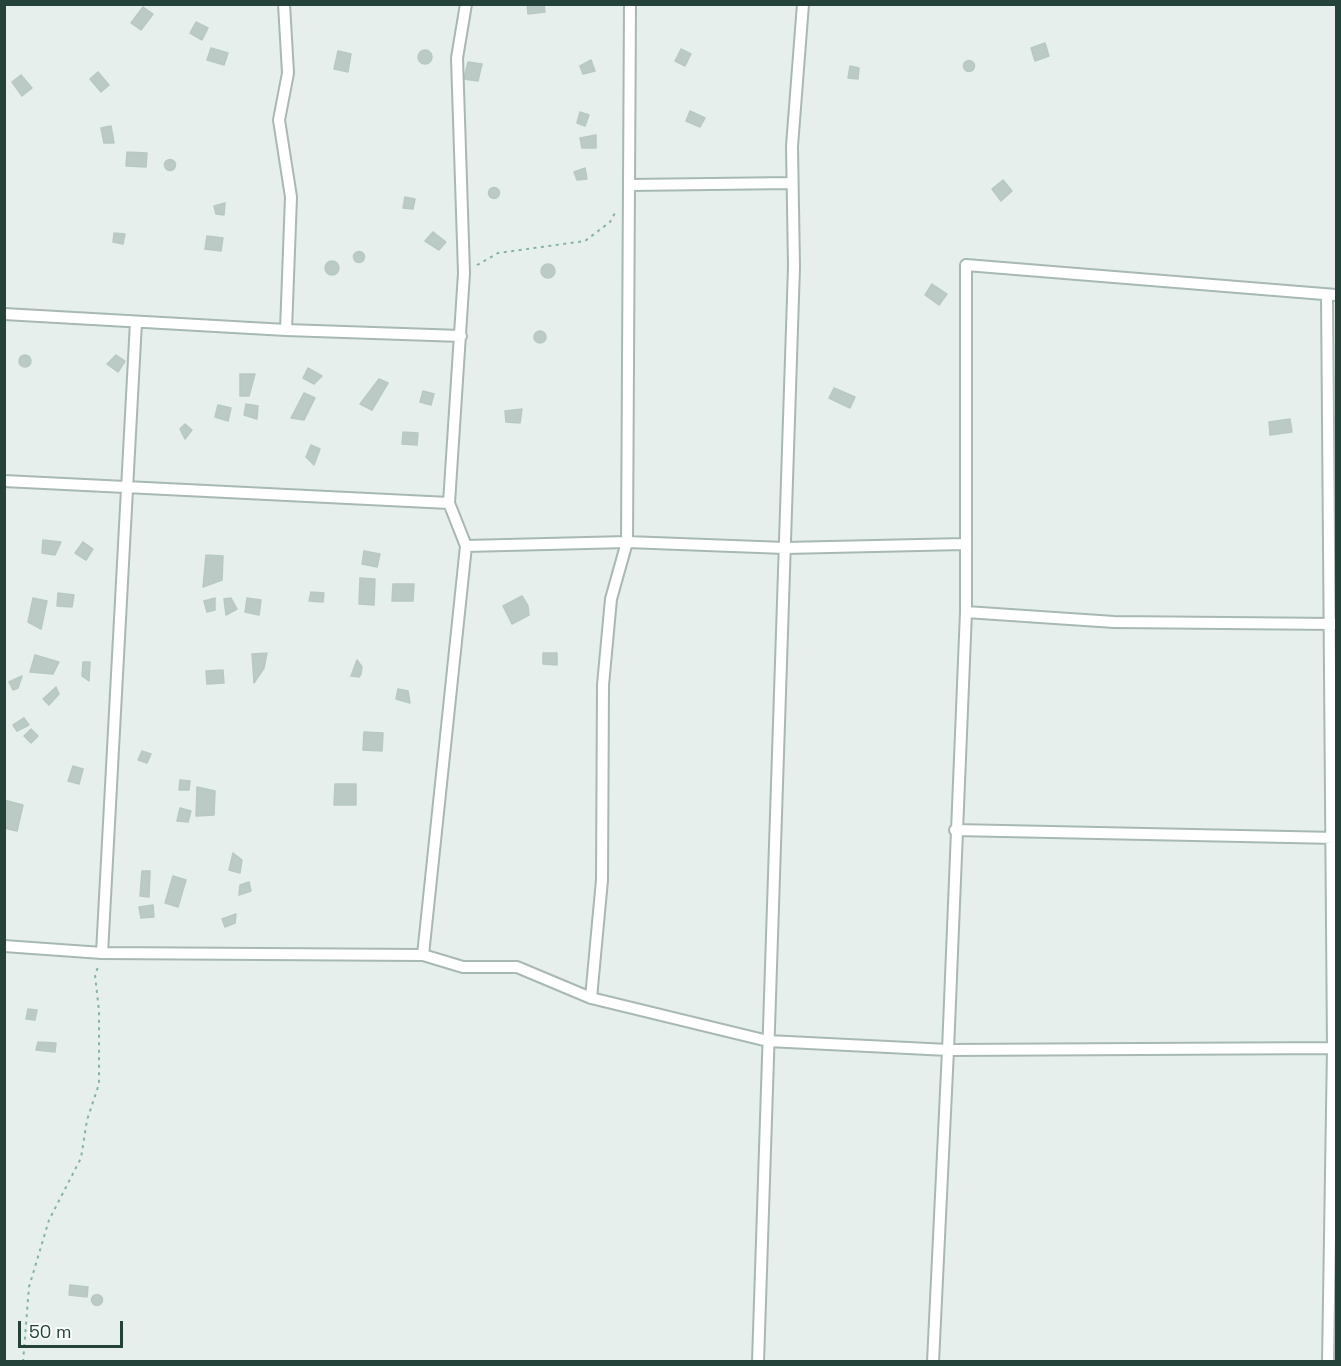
<!DOCTYPE html>
<html>
<head>
<meta charset="utf-8">
<style>
	body { margin:0 }
	#map { position:relative; width:1341px; height:1366px; overflow:hidden; background:#e6efeb; font-family:"Space Grotesk",sans-serif }
	canvas { display:block }
	.frame { position:absolute; inset:0; border:6px solid #24423a; pointer-events:none }
	.scale { position:absolute; left:18px; top:1321px; width:105px; height:27px; box-sizing:border-box; border:3px solid #24423a; border-top:0; padding-left:8px; font-size:18px; line-height:21px; white-space:nowrap; color:#24423a; -webkit-text-stroke:4px #f7fbf9; paint-order:stroke }
</style>
</head>
<body>
<div id="map">
<canvas width="1341" height="1366"></canvas>
<div class="frame"></div>
<div class="scale">50 m</div>
</div>
<script>
const g = document.querySelector('canvas').getContext('2d');
g.lineJoin = 'round';
function paint(path, color) { g.fillStyle = color; g.fill(path, 'evenodd'); }
const shape = rows => new Path2D(rows.map(r => 'M' + r).join(''));
function stroke(path, color, width, dash) { g.strokeStyle = color; g.lineWidth = width; g.lineCap = dash ? 'butt' : 'round'; g.setLineDash(dash || []); g.stroke(path); }
const building = shape([
	[527,4,544,4,545,12,528,14,527,4],
	[143,7,153,14,141,30,131,23,143,7],
	[196,22,208,28,202,40,190,33,196,22],
	[1045,43,1049,56,1035,61,1031,48,1045,43],
	[211,48,228,53,224,65,207,60,211,48],
	[681,49,691,54,685,66,675,61,681,49],
	'418 57a7 7 0 1 1 14 0a7 7 0 1 1-14 0Z',
	[338,51,351,54,348,72,334,69,338,51],
	[591,60,595,71,583,74,580,66,591,60],
	'963.5 66a5.5 5.5 0 1 1 11 0a5.5 5.5 0 1 1-11 0Z',
	[468,62,482,64,478,81,464,79,468,62],
	[850,66,859,68,858,79,848,78,850,66],
	[98,72,109,85,101,92,90,79,98,72],
	[21,75,32,88,22,96,12,82,21,75],
	[690,111,705,118,700,127,686,121,690,111],
	[580,112,589,115,585,126,577,123,580,112],
	[111,126,114,143,104,143,101,128,111,126],
	[596,135,596,148,582,148,580,138,596,135],
	[127,152,147,153,146,167,126,166,127,152],
	'164.5 165a5.5 5.5 0 1 1 11 0a5.5 5.5 0 1 1-11 0Z',
	[585,168,587,179,577,180,574,172,585,168],
	[1003,180,1012,191,1001,201,992,189,1003,180],
	'488.5 193a5.5 5.5 0 1 1 11 0a5.5 5.5 0 1 1-11 0Z',
	[405,197,415,199,413,209,403,208,405,197],
	[225,203,224,215,216,214,214,206,225,203],
	[433,232,446,242,439,250,425,241,433,232],
	[114,233,125,234,123,244,113,242,114,233],
	[207,236,223,238,221,251,205,249,207,236],
	'353.5 257a5.5 5.5 0 1 1 11 0a5.5 5.5 0 1 1-11 0Z',
	'325 268a7 7 0 1 1 14 0a7 7 0 1 1-14 0Z',
	'541 271a7 7 0 1 1 14 0a7 7 0 1 1-14 0Z',
	[932,284,947,294,939,305,925,295,932,284],
	'534 337a6 6 0 1 1 12 0a6 6 0 1 1-12 0Z',
	[116,355,125,361,118,372,107,364,116,355],
	'19 361a6 6 0 1 1 12 0a6 6 0 1 1-12 0Z',
	[308,368,322,376,314,384,303,378,308,368],
	[240,374,255,374,249,396,240,396,240,374],
	[379,379,388,383,372,410,360,404,379,379],
	[834,388,855,397,850,408,829,398,834,388],
	[423,391,434,394,431,405,420,402,423,391],
	[304,393,315,398,304,420,291,418,304,393],
	[246,404,258,406,257,419,244,415,246,404],
	[218,405,231,408,228,421,215,417,218,405],
	[522,409,520,423,506,422,505,411,522,409],
	[1290,419,1292,432,1270,435,1269,422,1290,419],
	[185,424,192,430,185,439,180,429,185,424],
	[403,432,418,433,417,445,402,444,403,432],
	[311,445,320,449,314,465,306,457,311,445],
	[43,540,61,542,55,555,42,553,43,540],
	[83,542,93,549,86,560,75,553,83,542],
	[364,551,380,554,377,567,362,564,364,551],
	[206,555,223,556,222,580,203,587,206,555],
	[360,578,375,579,374,605,359,604,360,578],
	[393,584,414,584,413,601,392,601,393,584],
	[311,592,324,593,323,602,309,601,311,592],
	[58,593,74,595,72,607,57,606,58,593],
	[522,596,528,606,529,615,512,624,503,606,522,596],
	[33,598,47,601,41,629,28,622,33,598],
	[215,598,215,610,207,612,204,601,215,598],
	[231,598,237,609,226,615,224,599,231,598],
	[247,598,261,600,259,615,245,612,247,598],
	[267,653,264,668,254,683,252,654,267,653],
	[543,653,557,653,557,665,543,664,543,653],
	[35,655,59,662,53,674,30,672,35,655],
	[357,660,362,667,361,674,359,677,351,676,357,660],
	[83,662,90,662,89,681,82,676,83,662],
	[223,670,224,683,207,684,206,671,223,670],
	[22,676,18,688,13,690,9,682,22,676],
	[56,687,59,694,49,705,43,699,56,687],
	[398,689,408,691,410,703,396,699,398,689],
	[24,718,29,725,17,731,13,725,24,718],
	[31,729,38,736,31,743,24,736,31,729],
	[364,732,383,733,382,751,363,750,364,732],
	[142,751,151,754,147,763,138,760,142,751],
	[73,766,83,769,79,784,68,781,73,766],
	[180,780,190,781,189,790,179,790,180,780],
	[335,784,356,784,356,805,334,805,335,784],
	[197,787,215,791,214,815,196,816,197,787],
	[4,800,23,805,17,831,4,828,4,800],
	[180,808,191,811,188,822,177,821,180,808],
	[233,853,242,860,240,873,229,870,233,853],
	[142,871,150,871,149,897,140,896,142,871],
	[173,876,186,880,178,907,165,903,173,876],
	[249,882,251,891,239,895,240,885,249,882],
	[153,905,154,917,141,918,139,907,153,905],
	[236,914,235,923,225,927,222,919,236,914],
	[28,1009,37,1010,35,1020,26,1019,28,1009],
	[38,1042,56,1043,55,1052,36,1050,38,1042],
	[70,1285,88,1287,87,1297,69,1295,70,1285],
	'91.5 1300a5.5 5.5 0 1 1 11 0a5.5 5.5 0 1 1-11 0Z'
]);
paint(building, '#bbcac4');
stroke(building, '#b8c9c2', 1.5);
const street = shape([
	[284,4,288,73,279,120,291,197,286,330,461,336],
	[629,185,792,183],
	[1327,295,1333,1048,1328,1362],
	[4,314,286,330],
	[4,481,449,503],
	[466,546,627,542,785,548,964,544],
	[966,612,1114,622,1336,624],
	[955,830,1336,838],
	[4,946,102,953,423,955,463,967,517,967,591,998,768,1041,948,1050,966,612,966,265,1336,295],
	[102,953,136,322],
	[423,955,466,546,449,503,464,273,457,58,466,4],
	[591,998,602,880,603,685,611,599,627,542,630,4],
	[758,1362,794,267,792,146,803,4],
	[933,1362,948,1050,1336,1048]
]);
stroke(street, '#a8b8b2', 14);
stroke(shape([
	[477,265,498,253,585,241,610,222,616,211],
	[23,1362,29,1287,49,1220,81,1158,87,1120,99,1084,99,1011,95,975,99,964]
]), '#86b3a5', 2, [3, 4.5]);
stroke(street, '#fff', 10);
</script>
</body>
</html>
